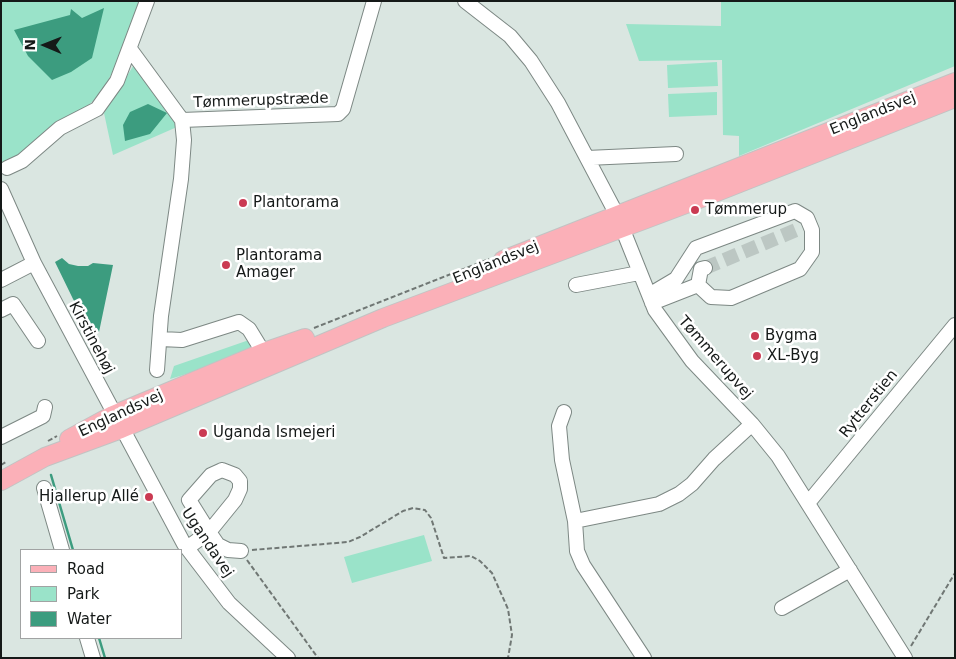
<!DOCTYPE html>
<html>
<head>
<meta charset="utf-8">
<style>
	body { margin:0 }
	#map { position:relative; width:956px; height:659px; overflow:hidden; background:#dae6e1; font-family:"DejaVu Sans",sans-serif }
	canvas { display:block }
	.frame { position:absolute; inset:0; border:2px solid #151918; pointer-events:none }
	.legend { position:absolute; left:20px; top:549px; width:162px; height:90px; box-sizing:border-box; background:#fff; border:1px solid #a1a3a3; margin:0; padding:6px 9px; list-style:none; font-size:15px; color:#151918 }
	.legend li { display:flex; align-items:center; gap:10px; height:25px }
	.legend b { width:25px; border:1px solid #a1a3a3 }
	.north { position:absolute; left:20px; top:20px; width:50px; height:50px; -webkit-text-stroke:4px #fff; paint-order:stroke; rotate:271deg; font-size:14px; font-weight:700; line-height:20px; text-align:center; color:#151918 }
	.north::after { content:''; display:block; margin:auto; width:18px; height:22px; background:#151918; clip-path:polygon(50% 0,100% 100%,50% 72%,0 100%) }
</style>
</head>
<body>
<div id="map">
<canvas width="956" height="659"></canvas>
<div class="frame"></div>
<ul class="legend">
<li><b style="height:6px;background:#fbb0b8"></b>Road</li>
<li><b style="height:14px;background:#9ae3c9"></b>Park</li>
<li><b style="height:14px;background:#3c9c7f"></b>Water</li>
</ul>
<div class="north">N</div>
</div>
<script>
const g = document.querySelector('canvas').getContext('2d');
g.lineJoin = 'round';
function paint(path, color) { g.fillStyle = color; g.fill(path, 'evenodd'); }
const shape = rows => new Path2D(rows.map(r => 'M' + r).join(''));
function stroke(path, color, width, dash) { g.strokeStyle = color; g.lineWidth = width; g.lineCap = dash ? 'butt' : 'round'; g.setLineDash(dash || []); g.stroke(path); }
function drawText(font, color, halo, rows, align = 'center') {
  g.font = font + ' "DejaVu Sans",sans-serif'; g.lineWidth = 5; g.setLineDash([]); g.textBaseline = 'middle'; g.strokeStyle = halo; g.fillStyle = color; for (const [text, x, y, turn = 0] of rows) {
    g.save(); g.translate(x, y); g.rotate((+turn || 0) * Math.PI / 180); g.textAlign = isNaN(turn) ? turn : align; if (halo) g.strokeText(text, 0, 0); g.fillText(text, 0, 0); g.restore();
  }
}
paint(shape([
	[1,1,143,1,124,50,103,90,89,105,22,154,19,154,11,162,1,165],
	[721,1,955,1,955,66,739,156,739,136,723,135,722,60,639,61,626,24,721,26],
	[717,62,718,86,668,88,667,65],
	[135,63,174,116,177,127,113,155,104,113],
	[717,92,717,115,669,117,668,94],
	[249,340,251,349,190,373,170,379,174,366],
	[424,535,432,561,352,583,344,557]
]), '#9ae3c9');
paint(shape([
	[104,8,92,58,71,72,52,80,28,56,14,30,70,15,71,9,82,18],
	[148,104,167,113,150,134,125,141,123,125,130,112],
	[62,258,69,264,78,266,88,266,93,263,113,265,99,332,91,330,73,299,55,262]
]), '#3c9c7f');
stroke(shape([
	[51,475,73,550],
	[99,638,105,658]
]), '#3c9c7f', 2.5);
stroke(shape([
	[705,268,801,228]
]), '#bcc7c3', 14, [14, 7]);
const minor = shape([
	[465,1,510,36,531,61,558,103,617,215,655,310,692,361,752,424,778,456,905,658],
	[130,49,182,120,338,114,343,109,374,1],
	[587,158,676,154],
	[7,168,22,161,60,128,97,109,117,81,147,1],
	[1,189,34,263,184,544,229,603,288,658],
	[1,280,34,263],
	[576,285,639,273],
	[698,285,701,269,705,268],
	[649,295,676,279,696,248,795,211,807,218,812,230,812,252,800,269,731,298,711,297,698,285,652,303],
	[1,310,13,304,38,341],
	[161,339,182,340,239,322,249,329,268,360],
	[157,370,161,316,181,179,184,140,182,120],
	[564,412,559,426,562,460,575,521,577,551,583,565,644,658],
	[1,437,43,416,45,407],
	[222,470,235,475,240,481,240,489,235,500,209,532,189,500,211,475,222,470],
	[44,488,62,550],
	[808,503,955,325],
	[575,521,659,504,679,494,692,484,714,459,752,424],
	[187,548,209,532,218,545,228,550,241,551],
	[782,608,850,570],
	[87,638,93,658]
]);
const major = shape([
	[503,260,955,82],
	[69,439,113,415,264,352,305,338],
	[1,481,45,457,121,429,383,318,694,201,955,98]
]);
stroke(minor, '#7d8884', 16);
stroke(major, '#c2c3c3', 20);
stroke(shape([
	[314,328,489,259],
	[48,441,57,436],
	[1,465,6,462],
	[252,550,348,542,360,537,403,511,413,508,425,510,431,518,444,558,471,556,480,561,492,573,508,609,512,635,508,658],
	[247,560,318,658],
	[911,646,955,573]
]), '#707774', 2, [5, 2.5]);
stroke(minor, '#fff', 14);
stroke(major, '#fbb0b8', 18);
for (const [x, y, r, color] of [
	[243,203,5,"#ca3a52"],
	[695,210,5,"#ca3a52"],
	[226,265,5,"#ca3a52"],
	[755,336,5,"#ca3a52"],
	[757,356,5,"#ca3a52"],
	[203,433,5,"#ca3a52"],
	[149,497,5,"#ca3a52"]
]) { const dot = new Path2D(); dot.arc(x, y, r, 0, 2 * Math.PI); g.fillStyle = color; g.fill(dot); stroke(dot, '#fff', 2); }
drawText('15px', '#151918', '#fff', [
	["Tømmerupstræde",261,101,-2],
	["Englandsvej",873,114,-22],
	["Englandsvej",496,263,-22],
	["Kirstinehøj",91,338,62],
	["Tømmerupvej",715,358,49],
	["Rytterstien",869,404,-51],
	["Englandsvej",121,414,-25],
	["Ugandavej",207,543,56]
]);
drawText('15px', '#151918', '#fff', [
	["Plantorama",253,203],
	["Tømmerup",705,210],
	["Plantorama",236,256],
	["Amager",236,273],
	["Bygma",765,336],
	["XL-Byg",767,356],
	["Uganda Ismejeri",213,433],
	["Hjallerup Allé",139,497,"right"]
], 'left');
</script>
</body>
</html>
